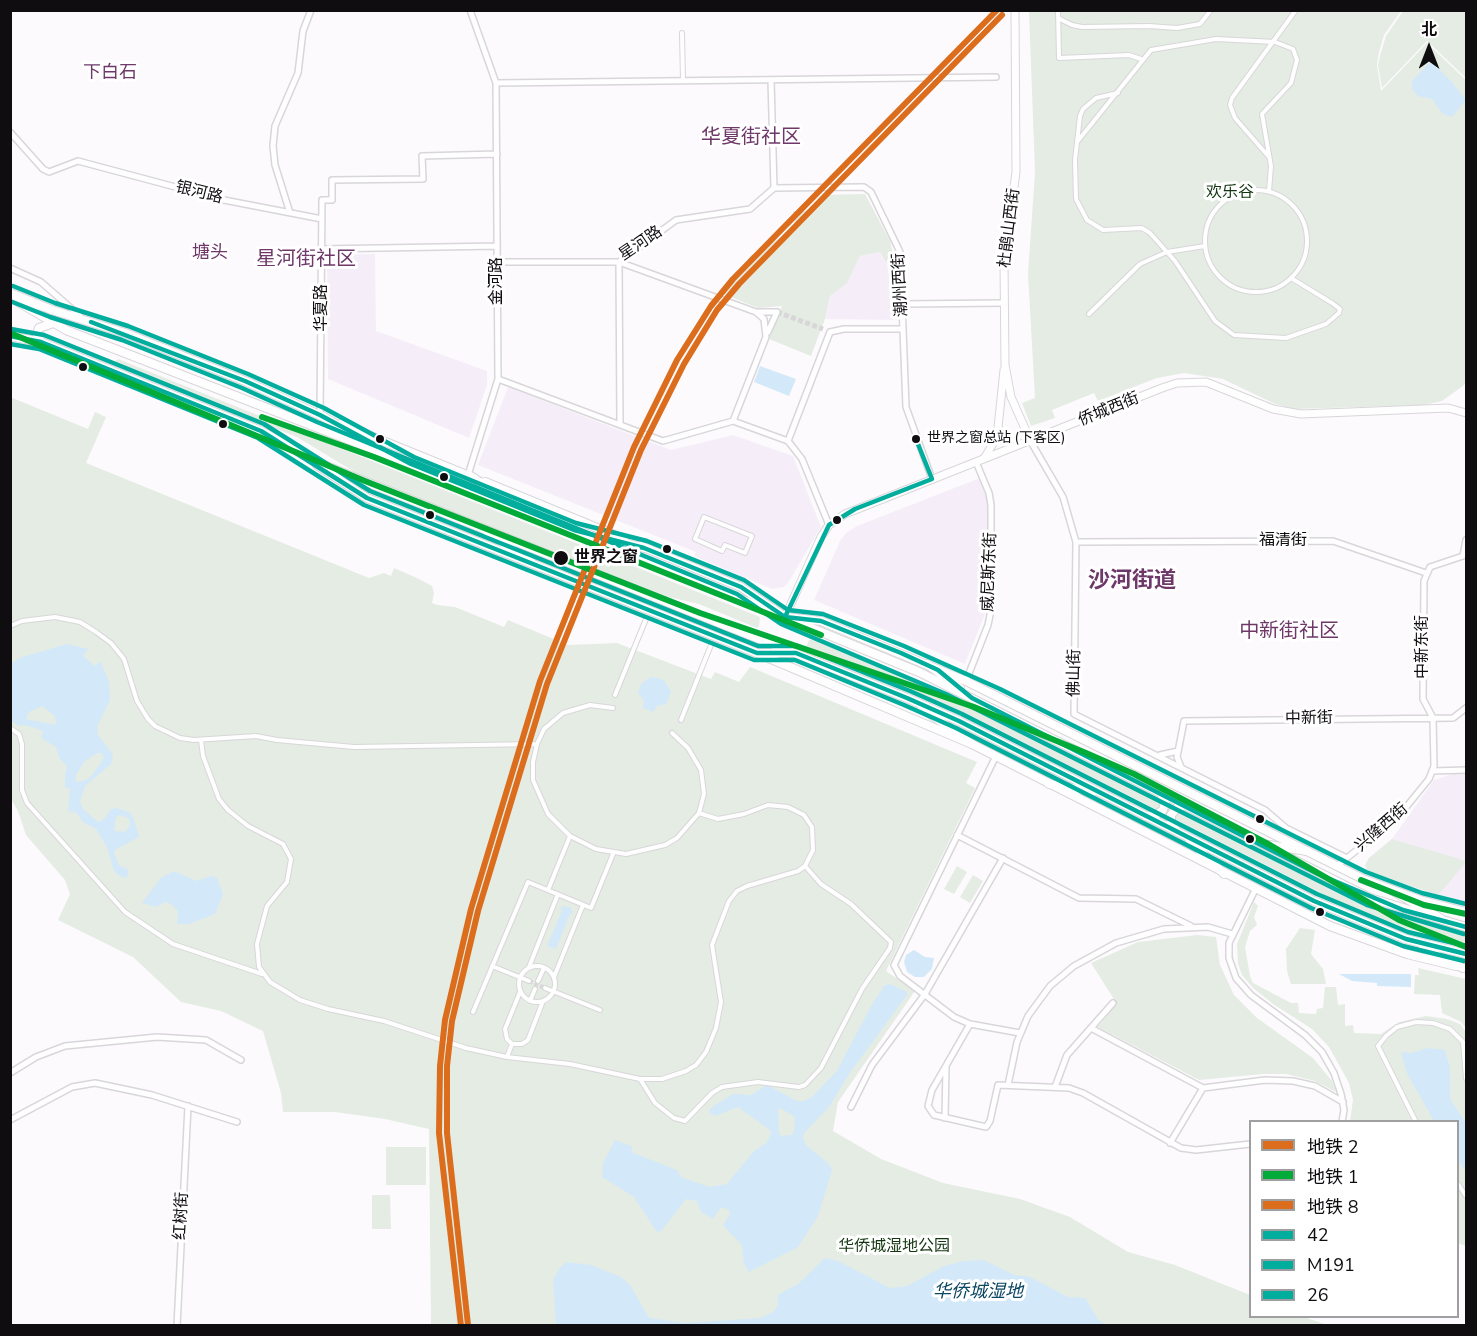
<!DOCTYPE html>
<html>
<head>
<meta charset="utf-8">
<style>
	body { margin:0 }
	#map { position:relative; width:1477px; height:1336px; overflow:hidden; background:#fcfafd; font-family:"Nunito Sans","Noto Sans SC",sans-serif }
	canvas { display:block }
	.frame { position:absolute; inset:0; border:12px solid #100d11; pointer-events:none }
	.legend { position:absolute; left:1249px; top:1120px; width:210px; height:198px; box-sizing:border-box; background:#fff; border:2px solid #9f9ea0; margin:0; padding:8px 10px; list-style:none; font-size:18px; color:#100d11 }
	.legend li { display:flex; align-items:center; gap:12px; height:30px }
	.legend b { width:30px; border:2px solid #9f9ea0 }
	.north { position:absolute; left:1399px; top:18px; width:60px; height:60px; -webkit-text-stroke:4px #fff; paint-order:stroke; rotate:0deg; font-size:16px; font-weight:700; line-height:24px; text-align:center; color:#100d11 }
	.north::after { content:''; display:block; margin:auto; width:21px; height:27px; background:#100d11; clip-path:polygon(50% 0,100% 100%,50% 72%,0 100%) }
</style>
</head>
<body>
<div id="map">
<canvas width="1477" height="1336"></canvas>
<div class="frame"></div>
<ul class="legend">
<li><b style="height:8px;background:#db6d1c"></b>地铁 2</li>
<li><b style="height:8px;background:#00ab39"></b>地铁 1</li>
<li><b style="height:8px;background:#db6d1c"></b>地铁 8</li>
<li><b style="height:8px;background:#01ad9c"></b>42</li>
<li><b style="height:8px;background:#01ad9c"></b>M191</li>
<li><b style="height:8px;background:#01ad9c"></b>26</li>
</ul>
<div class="north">北</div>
</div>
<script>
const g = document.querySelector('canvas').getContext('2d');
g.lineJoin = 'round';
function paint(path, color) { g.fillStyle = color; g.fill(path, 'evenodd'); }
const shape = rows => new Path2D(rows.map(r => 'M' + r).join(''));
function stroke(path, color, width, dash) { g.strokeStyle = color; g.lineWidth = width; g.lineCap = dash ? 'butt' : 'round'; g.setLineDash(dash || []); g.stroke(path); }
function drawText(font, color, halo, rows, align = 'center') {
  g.font = font + ' "Nunito Sans","Noto Sans SC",sans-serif'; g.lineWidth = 6; g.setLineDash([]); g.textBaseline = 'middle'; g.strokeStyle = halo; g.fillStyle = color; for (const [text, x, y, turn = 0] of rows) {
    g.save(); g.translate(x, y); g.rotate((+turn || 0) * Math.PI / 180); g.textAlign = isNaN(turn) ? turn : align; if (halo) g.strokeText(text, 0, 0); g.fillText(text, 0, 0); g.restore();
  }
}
paint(shape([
	[880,252,887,264,897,271,897,320,825,319,830,296,847,282,860,256],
	[375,254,376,331,487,371,487,385,469,438,328,379,327,255],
	[508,387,671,450,733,435,793,456,821,527,788,583,784,587,772,589,694,556,696,552,478,465],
	[980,478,988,496,990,510,989,604,965,664,814,600,840,541,846,533,857,526],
	[1453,774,1466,774,1466,905,1442,900,1435,894,1371,873,1365,865,1369,858,1392,839,1434,780]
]), '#f5eef8');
paint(shape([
	[1029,11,1401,11,1384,35,1379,52,1377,65,1381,91,1427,43,1466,80,1466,382,1463,386,1442,401,1424,405,1295,409,1275,404,1223,379,1184,373,1157,378,1098,401,1094,393,1052,410,1055,418,1031,426,1022,403,1035,398,1028,274,1035,172],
	[1403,11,1466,11,1466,78,1427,41,1382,88,1378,65,1381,52,1386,36],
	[865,194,890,241,897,271,887,264,880,252,860,256,847,283,830,296,825,319,811,356,769,339,782,306,758,308,719,292,734,281,750,256,791,231,795,226,793,211,806,211,813,208,824,195],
	[118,359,760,617,759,626,757,628,699,604,665,596,363,477,297,437,116,365,115,361],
	[10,397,88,429,95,412,106,417,86,463,369,578,384,573,391,576,394,568,417,578,432,586,434,593,432,603,437,605,455,607,504,627,508,620,568,645,617,643,711,679,715,672,739,682,750,667,977,762,966,783,975,788,886,971,915,991,838,1102,833,1131,881,1159,943,1183,1020,1199,1070,1217,1128,1252,1175,1265,1250,1295,1250,1316,1304,1317,1327,1325,431,1325,429,1129,385,1119,335,1112,283,1112,281,1093,263,1031,221,1011,181,1002,133,957,58,920,70,894,65,880,26,835,18,811,11,799],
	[809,640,815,640,978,707,1335,888,1413,918,1466,933,1466,943,1405,928,1337,901,975,718,809,649,806,647],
	[1392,839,1463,860,1465,863,1440,893,1435,894,1367,871,1365,865,1369,858],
	[957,866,967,872,954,894,944,889],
	[973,875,983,881,970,903,960,897],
	[1254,902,1258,906,1254,917,1257,925,1250,931,1245,947,1250,976,1253,983,1291,1003,1298,1003,1299,1013,1316,1014,1317,1009,1323,1008,1325,987,1336,987,1338,1005,1345,1004,1345,1026,1353,1025,1354,1033,1381,1034,1399,1022,1426,1016,1447,1019,1460,1024,1466,1032,1466,1246,1458,1243,1458,1122,1350,1121,1353,1100,1349,1083,1329,1047,1312,1029,1273,1004,1253,988,1242,975,1238,964,1237,944],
	[1300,928,1315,930,1311,954,1323,969,1326,984,1291,984,1287,971,1286,949],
	[1197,935,1216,937,1220,965,1234,995,1257,1018,1313,1058,1332,1081,1336,1092,1315,1081,1286,1074,1263,1074,1199,1080,1098,1027,1117,1004,1091,963,1138,942],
	[1418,968,1466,979,1466,1028,1461,1022,1442,1013,1440,995,1414,994,1415,975,1419,975],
	[386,1147,426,1147,426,1185,386,1185],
	[372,1195,390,1195,391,1229,372,1229]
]), '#e4ece3');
paint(shape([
	[1429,63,1435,65,1451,81,1466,100,1452,117,1443,114,1432,99,1418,96,1412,89,1412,81],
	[760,366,796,379,789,396,754,382],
	[67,644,88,649,83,656,95,666,100,661,109,681,110,700,97,727,98,735,113,754,111,764,85,786,80,802,83,809,98,822,104,819,111,809,116,808,129,812,133,817,139,837,116,849,114,853,119,865,129,870,127,878,120,876,114,871,107,847,96,829,83,822,77,813,68,811,70,789,65,787,65,775,67,766,59,758,56,747,41,738,43,731,25,725,18,726,11,720,11,664,19,658],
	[42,706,55,716,56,725,26,719,29,712],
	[97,753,101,753,104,758,92,775,87,780,76,782,76,775,84,762],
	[119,815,129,818,130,825,125,832,114,831,116,817],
	[651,677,664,680,671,692,666,704,657,706,653,712,643,708,644,701,638,693,641,684],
	[174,871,196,881,211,876,217,878,223,894,215,914,189,924,177,924,178,911,171,904,165,902,156,907,142,903,161,878],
	[564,906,571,908,573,915,570,914,556,949,547,946,562,911,560,909],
	[914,950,925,957,934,958,932,969,924,977,915,977,907,972,904,962,906,955],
	[1339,974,1411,974,1411,987,1377,986,1377,983,1352,981],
	[890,984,907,992,907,995,849,1074,829,1107,804,1133,803,1138,806,1145,829,1164,832,1170,818,1216,798,1247,749,1272,744,1264,742,1245,723,1225,730,1214,729,1210,721,1207,713,1219,701,1212,697,1201,686,1199,661,1231,657,1232,634,1197,602,1177,603,1163,615,1140,633,1147,631,1152,677,1170,681,1177,709,1187,727,1184,754,1151,766,1143,771,1134,770,1130,738,1107,715,1116,709,1112,712,1107,733,1094,751,1095,767,1085,797,1101,804,1101,812,1097,837,1071,870,1008,884,986],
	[780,1108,795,1117,794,1132,791,1135,781,1136,779,1133,778,1110],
	[1428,1048,1445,1050,1450,1068,1450,1099,1466,1123,1466,1172,1458,1160,1458,1122,1434,1121,1407,1073,1401,1052,1411,1053],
	[825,1258,838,1261,890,1288,907,1286,944,1266,964,1261,984,1260,1014,1275,1030,1277,1068,1297,1085,1298,1098,1319,1106,1325,556,1325,553,1280,559,1269,566,1262,591,1265,621,1277,630,1285,649,1318,685,1323,761,1318,773,1312,778,1305,778,1295,798,1284]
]), '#d3e9f9');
stroke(shape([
	[529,981,545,988]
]), '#d9d6da', 4, [4, 2]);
stroke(shape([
	[777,312,823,329]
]), '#d9d6da', 5, [5, 2.5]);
const pedestrian = shape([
	[1058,10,1059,58,1129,55,1141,59],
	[1058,18,1072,25,1082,27,1149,26,1177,28,1200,24,1211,10],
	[682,33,683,81],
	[1118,93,1096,98,1083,109,1080,116,1075,160,1076,199,1087,220,1103,230,1142,228,1150,233,1175,261,1215,321,1234,335,1286,338,1326,324,1339,313,1340,309,1332,303,1291,278],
	[1077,142,1151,50,1216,39,1275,42,1293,49,1297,60,1291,83,1262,114,1271,166,1269,191],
	[1269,157,1235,118,1230,105,1232,98,1296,10],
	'1205 241a51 51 0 1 1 102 0a51 51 0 1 1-102 0Z',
	[1089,314,1140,264,1167,252,1205,246],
	[704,517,752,536,745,553,725,545,722,551,695,539,704,517],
	[10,626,22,621,55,617,80,622,96,632,111,643,124,659,137,701,148,719,155,726,180,738,194,740,256,736,277,740,354,747,537,744],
	[615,695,646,619],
	[613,708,590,705,563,713,544,729,537,744,533,762,533,780,548,814,570,836,596,849,626,854,665,845,677,838,699,813,704,794,701,770,688,748,672,733],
	[681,720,711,645],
	[10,728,19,734,22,744,22,790,27,803,125,912,173,944,262,974],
	[201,740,203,756,219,799,228,810,248,826,283,844,291,859,287,882,267,906,257,944,259,967,270,982,300,1000,328,1009,384,1021,466,1048,507,1057,570,1064,640,1079,662,1079,686,1071,696,1065,706,1052,716,1028,721,1002,712,945,729,901,737,891,747,886,798,871,805,866,813,850,812,827,804,815,788,807,768,805,744,814,718,819,699,813],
	[548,890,570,836],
	[492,966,529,981],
	'519 984a18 18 0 1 1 36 0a18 18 0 1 1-36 0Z',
	[529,967,558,894],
	[554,977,583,905],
	[538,981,544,968],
	[545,988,600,1010],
	[520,992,505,1029,507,1039,512,1044,522,1044,528,1040,543,1001],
	[530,1001,535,989],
	[473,1012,528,882,591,908,613,854],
	[507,1057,512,1044],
	[640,1079,655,1103,674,1118,685,1121,712,1093,722,1087,758,1082,799,1087,805,1085,821,1068,862,989,890,948,891,942,851,904,821,884,805,866],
	[1416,1122,1378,1046,1386,1036,1397,1027,1416,1022,1433,1023,1450,1029,1463,1042,1466,1078],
	[1458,1184,1466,1196]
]);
const minor = shape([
	[771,80,774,188],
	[496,83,996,77],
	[10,132,43,169,49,172,78,161,224,200,322,219],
	[774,188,864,187,871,192,900,252,906,407,932,479],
	[290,213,275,165,273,146,275,126,298,73,303,31,311,10],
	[322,249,497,246],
	[497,262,619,262,676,220,750,209,774,188],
	[10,268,41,282,80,316],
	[902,304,1004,303],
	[758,312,777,312,768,332],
	[498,379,663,441,733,421,788,441,802,459,829,525],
	[320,415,322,200,332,200,332,180,423,179,422,156,497,154],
	[620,425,619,262,756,312,764,319,766,337,733,421],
	[788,441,830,332,844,329,903,329],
	[1031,442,1063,497,1076,542,1074,714,1265,810,1286,828,1347,858],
	[468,475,498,379,496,83,470,10],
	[1076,542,1333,541,1426,573],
	[966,681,988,625,991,610,991,505,989,493,976,462],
	[1433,718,1423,699,1424,581,1430,567,1463,556,1466,540],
	[1160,755,1178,751],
	[996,756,894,965,900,976,954,1017,970,1024,1020,1033],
	[1181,767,1177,757,1184,721,1453,718,1466,708],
	[1433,771,1466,770],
	[957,835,1079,898,1136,899,1191,926],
	[1337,866,1398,817,1429,779,1434,766,1433,718],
	[1255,890,1229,943,1229,958,1236,978,1251,995,1305,1035,1322,1052,1334,1073,1341,1094,1344,1110,1342,1122],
	[970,1024,932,1090,928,1106,934,1115,986,1127,990,1121,998,1085,1069,1088,1083,1093,1181,1148,1196,1150,1250,1144],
	[1091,1028,1203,1088,1265,1080,1293,1081,1315,1086,1343,1102],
	[10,1073,36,1057,65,1046,157,1037,206,1040,241,1060],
	[1008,1085,1017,1042,1028,1016,1050,986,1074,966,1116,943,1164,929,1208,927,1232,934],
	[1055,1087,1067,1055,1113,1003],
	[851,1107,872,1065,925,994,1003,858],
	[945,1118,946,1067],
	[10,1120,72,1087,95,1083,152,1095,237,1122],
	[1170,1143,1203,1088],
	[177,1326,188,1106]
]);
const tertiary = shape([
	[1015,10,1016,172,1004,262,1005,365,1011,397,1031,442],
	[985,457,997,437,1004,370],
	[785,617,821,537,829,525,845,514,1162,388,1177,383,1206,382,1273,409,1301,414,1448,408,1466,413]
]);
const secondary = shape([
	[10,293,52,310,125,333,245,381,324,417],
	[341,424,474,478],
	[317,465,367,498,757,653,972,744,1330,926,1407,954,1456,966],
	[485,482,624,539],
	[641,546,741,587,785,617,821,621,966,681,1363,879,1420,900,1466,912]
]);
const primary = shape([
	[10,297,66,330,411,464,919,672,1370,898,1466,927],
	[10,336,41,342,261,431,321,464,907,698,959,721,1314,901,1406,939,1466,954],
	[41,342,37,334,39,328,53,323],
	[320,415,373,445],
	[469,475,505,498],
	[488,533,531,562],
	[603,537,644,548],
	[757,653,790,653],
	[927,664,960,688],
	[922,708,972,744],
	[1049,784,1093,792],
	[1146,816,1156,815,1163,810,1165,803,1162,796],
	[1176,830,1171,823,1171,815,1176,809,1183,806],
	[1190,841,1224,874],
	[1269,845,1307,851],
	[1393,891,1440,918],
	[1422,948,1463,968]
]);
stroke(pedestrian, '#d8d6d9', 6);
stroke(minor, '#d8d6d9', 8);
stroke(tertiary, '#d8d6d9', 9);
stroke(secondary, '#d8d6d9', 10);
stroke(primary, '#d8d6d9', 10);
stroke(pedestrian, '#fffeff', 4);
stroke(minor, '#fffeff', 5);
stroke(tertiary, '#fffeff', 7);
stroke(secondary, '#fffeff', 8);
stroke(primary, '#fffeff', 8);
stroke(shape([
	[91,322,245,381,320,415,411,464,574,530,644,548,741,587,785,617,821,621,901,653,938,670,972,698,1318,874,1403,910,1466,927],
	[10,336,41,342,261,431,367,498,757,653,796,653,907,698,959,721,1314,901,1406,939,1466,954],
	[785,617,829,525,855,509,932,479,916,439]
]), '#01ad9c', 4.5);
stroke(shape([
	[10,301,50,317,122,340,242,388,317,422,737,594,781,624,946,694,1367,905,1464,934],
	[10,344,39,349,258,438,364,505,754,660,795,660,904,705,956,728,1311,908,1403,946,1464,961]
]), '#01ad9c', 4.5);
stroke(shape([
	[13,286,55,303,128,326,248,374,324,408,414,457,576,523,647,541,744,580,788,610,823,614,904,646,1000,689,1366,872,1422,893,1466,904],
	[11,329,44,335,264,424,370,491,758,646,798,646,910,691,962,714,1317,894,1408,932,1466,946]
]), '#01ad9c', 4.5);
stroke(shape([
	[461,1326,439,1133,440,1066,445,1020,471,909,540,681,634,447,677,360,711,306,733,279,997,10]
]), '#db6d1c', 6);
stroke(shape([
	[10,333,365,481,700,613,974,707,1086,753,1134,774,1270,845,1399,920,1466,947],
	[262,417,374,457,821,635],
	[1361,880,1424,905,1466,914]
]), '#00ab39', 6);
stroke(shape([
	[468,1325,447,1133,447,1066,452,1021,478,911,547,684,641,450,684,364,717,310,739,284,1002,15]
]), '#db6d1c', 6);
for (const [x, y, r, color] of [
	[83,367,5,"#100d11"],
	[223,424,5,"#100d11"],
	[380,439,5,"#100d11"],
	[916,439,5,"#100d11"],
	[444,477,5,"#100d11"],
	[430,515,5,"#100d11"],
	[837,520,5,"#100d11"],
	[667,549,5,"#100d11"],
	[561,558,8,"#100d11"],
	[1260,819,5,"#100d11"],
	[1250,839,5,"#100d11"],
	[1320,912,5,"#100d11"]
]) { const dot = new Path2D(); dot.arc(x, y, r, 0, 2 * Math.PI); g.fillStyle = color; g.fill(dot); stroke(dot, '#fff', 2); }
drawText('14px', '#100d11', '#fff', [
	["世界之窗总站 (下客区)",927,439]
], 'left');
drawText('16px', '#100d11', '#fff', [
	["银河路",199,193,14],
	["杜鹃山西街",1010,228,-83],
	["星河路",641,244,-34],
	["金河路",497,281,-90],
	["潮州西街",901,285,-93],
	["华夏路",322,308,-90],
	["侨城西街",1109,410,-22],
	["福清街",1283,541],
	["威尼斯东街",990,572,-88],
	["中新东街",1423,647,-90],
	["佛山街",1075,673,-89],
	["中新街",1309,719,-1],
	["兴隆西街",1382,828,-41],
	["红树街",182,1216,-87]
]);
drawText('16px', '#133510', '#fff', [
	["欢乐谷",1230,193],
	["华侨城湿地公园",894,1247]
]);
drawText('bold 16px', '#100d11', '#fff', [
	["世界之窗",574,558]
], 'left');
drawText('18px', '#6e3969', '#fff', [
	["下白石",110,74],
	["塘头",210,254]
]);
drawText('italic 18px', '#0b4662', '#fff', [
	["华侨城湿地",978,1293]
]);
drawText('20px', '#6e3969', '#fff', [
	["华夏街社区",751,138],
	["星河街社区",306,260],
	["中新街社区",1289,632]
]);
drawText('bold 22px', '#6e3969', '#fff', [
	["沙河街道",1132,582]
]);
</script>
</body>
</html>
